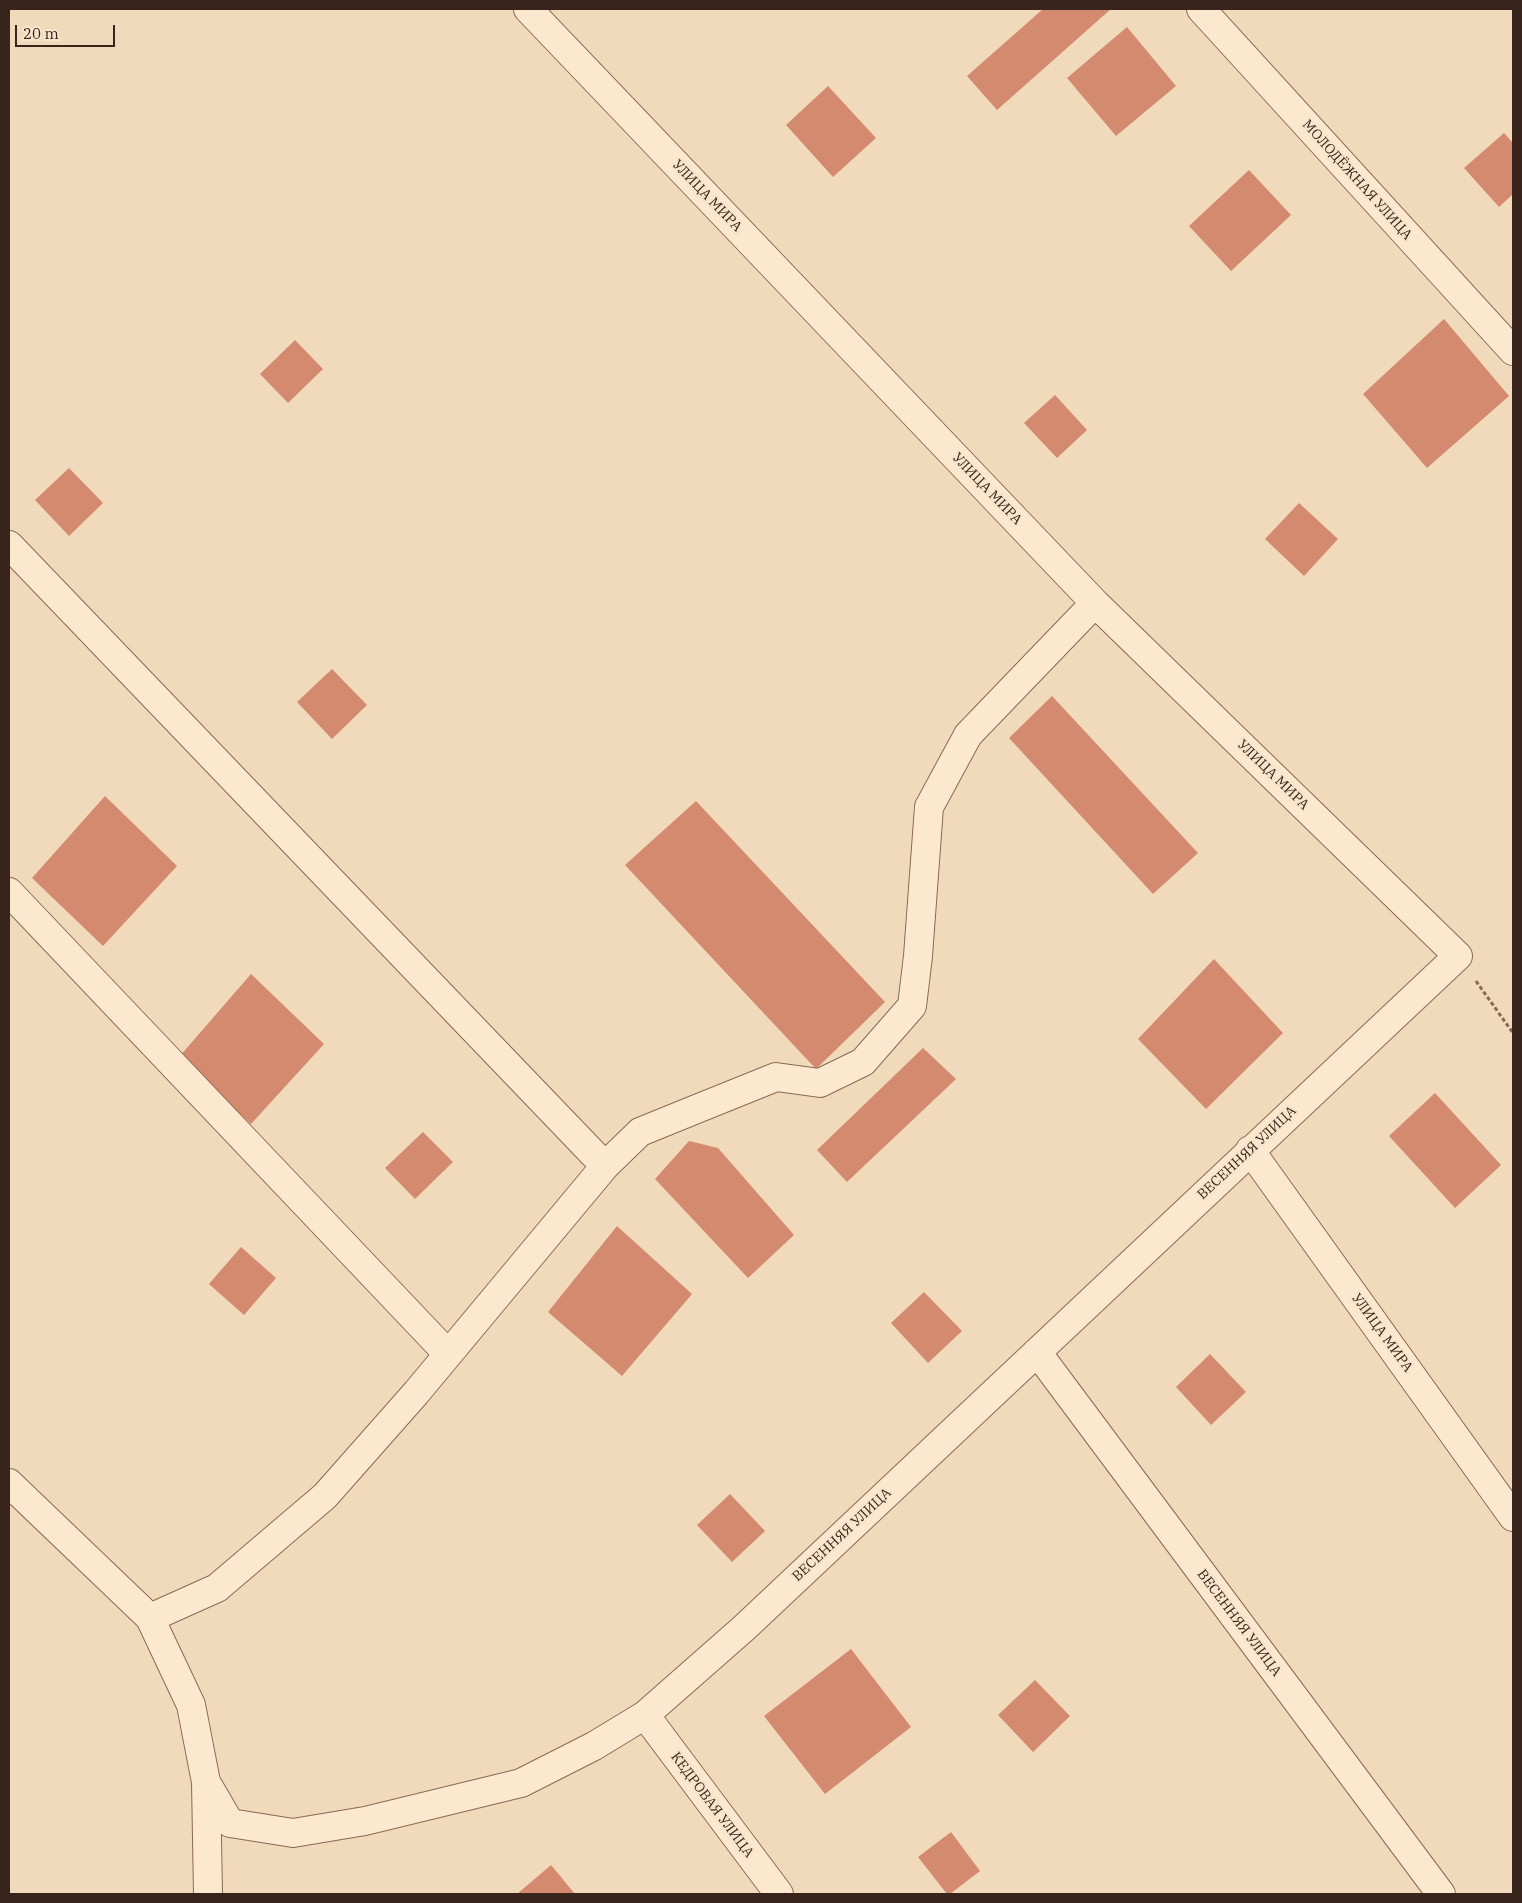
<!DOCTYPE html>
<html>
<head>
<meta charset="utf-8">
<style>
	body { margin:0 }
	#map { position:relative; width:1522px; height:1903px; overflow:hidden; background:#f1dabc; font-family:"IBM Plex Serif",serif }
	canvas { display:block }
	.frame { position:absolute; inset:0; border:10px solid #38241a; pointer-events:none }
	.scale { position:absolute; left:15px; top:25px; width:100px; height:22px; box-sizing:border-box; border:2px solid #38241a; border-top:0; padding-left:6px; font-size:15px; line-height:18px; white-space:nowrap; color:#38241a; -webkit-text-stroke:4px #f8e5cc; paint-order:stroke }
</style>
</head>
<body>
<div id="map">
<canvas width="1522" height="1903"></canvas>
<div class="frame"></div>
<div class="scale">20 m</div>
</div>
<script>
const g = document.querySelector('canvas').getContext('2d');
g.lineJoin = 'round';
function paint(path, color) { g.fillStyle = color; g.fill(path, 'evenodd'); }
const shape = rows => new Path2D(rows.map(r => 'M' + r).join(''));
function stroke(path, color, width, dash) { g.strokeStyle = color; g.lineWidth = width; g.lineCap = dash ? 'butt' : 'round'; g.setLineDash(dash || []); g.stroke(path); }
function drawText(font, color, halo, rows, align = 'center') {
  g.font = font + ' "IBM Plex Serif",serif'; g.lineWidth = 5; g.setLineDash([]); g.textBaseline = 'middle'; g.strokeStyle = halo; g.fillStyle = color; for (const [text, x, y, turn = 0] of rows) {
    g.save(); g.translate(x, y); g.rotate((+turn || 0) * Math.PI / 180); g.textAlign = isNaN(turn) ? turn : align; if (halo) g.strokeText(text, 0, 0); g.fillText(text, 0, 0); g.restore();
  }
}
paint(shape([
	[1043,9,1111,9,997,110,967,76],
	[1127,27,1176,86,1116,136,1067,78],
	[828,86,876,138,833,177,786,125],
	[1504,133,1513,143,1513,194,1499,207,1464,168],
	[1249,170,1291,215,1231,271,1189,226],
	[1444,319,1509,396,1427,468,1363,394],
	[295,340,323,369,288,403,260,374],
	[1055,395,1087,430,1057,458,1024,423],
	[69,468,103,503,69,536,35,500],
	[1299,503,1338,539,1304,576,1265,539],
	[332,669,367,705,332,739,297,702],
	[1052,696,1198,853,1153,894,1009,738],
	[105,796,177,866,103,946,32,878],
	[696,801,885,1002,816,1069,625,865],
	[1214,959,1283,1033,1206,1109,1138,1039],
	[251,974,324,1044,251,1124,179,1057],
	[923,1048,956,1079,847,1182,817,1150],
	[1435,1093,1501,1165,1455,1208,1389,1136],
	[423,1132,453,1162,415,1199,385,1168],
	[689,1141,718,1148,794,1235,748,1278,655,1179],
	[617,1226,692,1294,622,1376,548,1312],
	[241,1247,276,1278,244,1315,209,1284],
	[924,1292,962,1331,928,1363,891,1323],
	[1210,1354,1246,1392,1211,1425,1176,1387],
	[730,1494,765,1531,732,1562,697,1525],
	[851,1649,911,1727,825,1794,764,1716],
	[1035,1680,1070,1716,1033,1752,998,1715],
	[951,1832,980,1871,950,1894,947,1894,918,1857],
	[551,1865,575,1894,517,1894]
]), '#d38a6e');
const minor = shape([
	[1201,9,1513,351],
	[9,545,605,1166,416,1393,325,1496,217,1588,150,1618],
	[9,892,448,1354],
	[1250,1150,1513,1517],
	[605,1166,640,1132,699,1108,776,1077,820,1083,863,1062,912,1006,918,956,929,807,968,735,1095,603],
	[1037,1352,1441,1894],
	[9,1483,150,1618,191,1705,206,1782,208,1894],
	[645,1715,779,1894],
	[206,1782,230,1823,293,1833,365,1821,521,1783,594,1746,645,1715,744,1628,1458,956,1095,603,528,9]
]);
stroke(minor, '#8a6954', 30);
stroke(shape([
	[1476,981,1513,1033]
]), '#8a6954', 3, [4, 2.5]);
stroke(minor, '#fce8cf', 28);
drawText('14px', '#38241a', '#f8e5cc', [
	["МОЛОДЁЖНАЯ УЛИЦА",1357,180,48],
	["УЛИЦА МИРА",707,196,46],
	["УЛИЦА МИРА",987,489,46],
	["УЛИЦА МИРА",1273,775,44],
	["ВЕСЕННЯЯ УЛИЦА",1247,1153,-43],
	["УЛИЦА МИРА",1382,1333,54],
	["ВЕСЕННЯЯ УЛИЦА",842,1535,-43],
	["ВЕСЕННЯЯ УЛИЦА",1239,1623,53],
	["КЕДРОВАЯ УЛИЦА",712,1805,53]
]);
</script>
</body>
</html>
